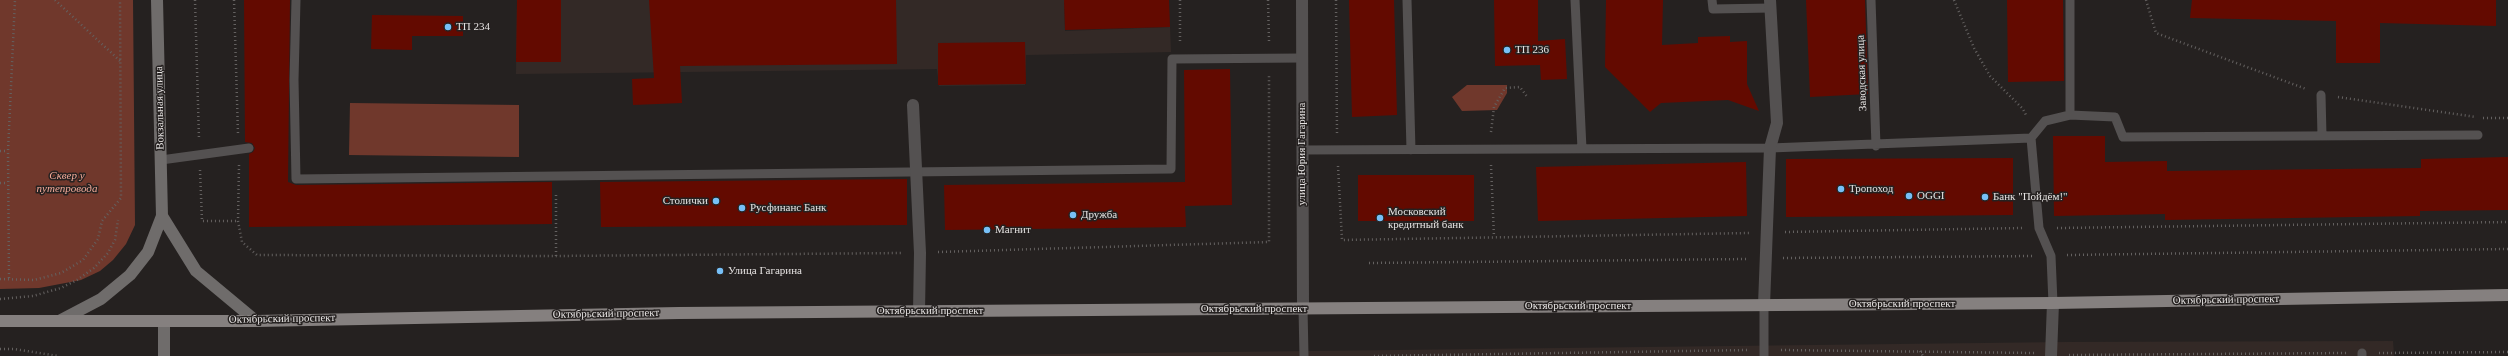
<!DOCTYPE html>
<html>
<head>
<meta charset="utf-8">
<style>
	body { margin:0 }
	canvas { display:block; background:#252120 }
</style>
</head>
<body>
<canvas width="2508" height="356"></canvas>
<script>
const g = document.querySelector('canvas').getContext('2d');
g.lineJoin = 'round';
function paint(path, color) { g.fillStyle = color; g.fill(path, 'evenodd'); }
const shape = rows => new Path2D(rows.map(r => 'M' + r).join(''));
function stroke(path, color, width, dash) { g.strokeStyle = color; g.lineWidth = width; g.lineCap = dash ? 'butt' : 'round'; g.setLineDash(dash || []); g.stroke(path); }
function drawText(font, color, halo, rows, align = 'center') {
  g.font = font + ' "Times New Roman",serif'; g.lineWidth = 3; g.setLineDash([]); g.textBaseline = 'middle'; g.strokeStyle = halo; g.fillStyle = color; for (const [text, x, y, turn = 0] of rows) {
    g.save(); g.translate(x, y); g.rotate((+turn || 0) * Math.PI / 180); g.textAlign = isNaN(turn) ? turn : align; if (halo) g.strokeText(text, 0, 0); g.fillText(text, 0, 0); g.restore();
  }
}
paint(shape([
	[517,0,1064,0,1065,31,1170,27,1171,52,1026,55,1025,85,939,86,937,69,516,74],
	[2393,341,2394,356,892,356,2067,342]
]), '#332926');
paint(shape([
	[0,0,133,0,135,225,126,244,113,260,100,271,81,280,39,288,0,289],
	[1467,85,1507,85,1507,93,1497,110,1462,111,1452,97],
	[350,103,519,105,519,157,349,155]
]), '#70382c');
paint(shape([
	[244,0,290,0,288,182,296,185,552,182,552,224,249,227,249,154,253,152,255,148,252,143,245,142],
	[517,0,561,0,561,62,516,62],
	[649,0,896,0,897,64,680,66,682,103,633,105,632,79,654,78],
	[1064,0,1169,0,1170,27,1065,30],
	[1349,0,1394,0,1397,115,1352,117],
	[1494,0,1538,0,1538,41,1565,39,1567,79,1541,80,1540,65,1495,66],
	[1606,0,1663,0,1662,45,1698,43,1698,37,1730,36,1730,42,1747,41,1747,84,1759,111,1728,100,1661,103,1650,112,1605,67],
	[1806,0,1865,0,1868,94,1810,97],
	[2007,0,2063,0,2064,81,2008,82],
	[2192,0,2496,0,2496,26,2380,23,2380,63,2336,63,2336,21,2190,18],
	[372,15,463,16,463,36,412,36,412,50,371,49],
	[1025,42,1026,84,938,85,938,43],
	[1230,69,1232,205,1185,206,1186,227,945,230,944,185,1185,182,1184,70],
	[2053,136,2105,136,2105,162,2167,161,2167,171,2421,168,2421,159,2508,157,2508,210,2420,211,2420,216,2165,220,2165,214,2054,216],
	[2013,158,2013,215,1786,217,1786,159],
	[1746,162,1747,216,1538,221,1536,167],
	[1358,175,1474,175,1474,221,1358,221],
	[907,179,907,225,601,227,600,182]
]), '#630a00');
stroke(shape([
	[55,0,120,61],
	[195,0,199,139],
	[234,0,238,134],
	[1180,0,1180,44],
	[1268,0,1269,41],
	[1336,0,1337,133],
	[1954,0,1974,48,1990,76,2023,109,2027,117],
	[2146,0,2156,33,2306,89],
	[2338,97,2476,117],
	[2483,118,2508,118],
	[1491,132,1494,107,1505,88,1520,87,1528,98],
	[0,151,8,151],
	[239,165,238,221,242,242,257,255,556,256,903,253],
	[1491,165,1494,237],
	[1338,166,1342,240,1750,233],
	[200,170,202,221,238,221],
	[0,183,8,183],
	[2057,228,2508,222],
	[1785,232,2024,228],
	[938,252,1269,242,1269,74],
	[2067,255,2508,249],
	[556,256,556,193],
	[1783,258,2034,256],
	[1369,263,1748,259],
	[9,278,8,151,15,0],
	[0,279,34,280,61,273,83,260,98,239,102,221,121,198,120,0],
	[0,299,33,296,61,288,77,280,94,268,108,253,115,240,118,220],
	[0,349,14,349,58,356],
	[1781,350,2034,353],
	[1920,351,1923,356],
	[2379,353,2508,352],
	[2069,355,2346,353],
	[1374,356,1748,350]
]), '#646160', 2.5, [1, 3]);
stroke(shape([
	[296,0,294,80,296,179,1171,169,1172,59,1302,58],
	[1407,0,1411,150],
	[1575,0,1582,149],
	[1712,0,1713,9,1771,8],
	[1871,0,1876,146],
	[2070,0,2070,115],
	[2321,95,2322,136],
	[1302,150,1770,148,2031,138],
	[161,160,249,148],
	[2053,303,2051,256,2039,228,2031,138,2045,121,2070,115,2115,117,2123,137,2478,135],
	[1764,305,1764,356],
	[1303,308,1304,356],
	[2362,353,2362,356]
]), '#545151', 9);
stroke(shape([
	[1302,0,1303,308],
	[913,105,920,253,919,311],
	[1764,305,1770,148,1777,123,1770,0],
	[2051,356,2053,303]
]), '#545151', 12);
stroke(shape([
	[162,216,196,271,256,321],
	[61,320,101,299,130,275,148,252,162,216,157,0],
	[164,321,164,356]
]), '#6f6c6b', 12);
stroke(shape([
	[0,321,256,321,679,313,2053,303,2508,295]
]), '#85807f', 12);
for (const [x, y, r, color] of [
	[448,27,4,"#77c0f7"],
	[1507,50,4,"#77c0f7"],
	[1841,189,4,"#77c0f7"],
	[1909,196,4,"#77c0f7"],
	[1985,197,4,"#77c0f7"],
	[716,201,4,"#77c0f7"],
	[742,208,4,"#77c0f7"],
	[1073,215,4,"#77c0f7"],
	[1380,218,4,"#77c0f7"],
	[987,230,4,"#77c0f7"],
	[720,271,4,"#77c0f7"]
]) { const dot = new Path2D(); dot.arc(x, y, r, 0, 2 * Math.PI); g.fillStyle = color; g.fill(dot); stroke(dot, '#252120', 1.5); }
drawText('11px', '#e5e2e1', '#252120', [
	["ТП 234",456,27],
	["ТП 236",1515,50],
	["Тропоход",1849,189],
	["OGGI",1917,196],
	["Банк \"Пойдём!\"",1993,197],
	["Столички",708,201,"right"],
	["Русфинанс Банк",750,208],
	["Московский",1388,212],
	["кредитный банк",1388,225],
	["Дружба",1081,215],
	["Магнит",995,230],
	["Улица Гагарина",728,271]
], 'left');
drawText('11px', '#e5e2e1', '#252120', [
	["Заводская улица",1862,73,-92],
	["Вокзальная улица",160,108,-91],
	["улица Юрия Гагарина",1302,154,-90],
	["Октябрьский проспект",2226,300,-1],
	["Октябрьский проспект",1902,304],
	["Октябрьский проспект",1578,306],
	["Октябрьский проспект",1254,309],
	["Октябрьский проспект",930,311],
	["Октябрьский проспект",606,314,-1],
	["Октябрьский проспект",282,319,-1]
]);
drawText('italic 11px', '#f6ac9b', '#252120', [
	["Сквер у",67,176],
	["путепровода",67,189]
]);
</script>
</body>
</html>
